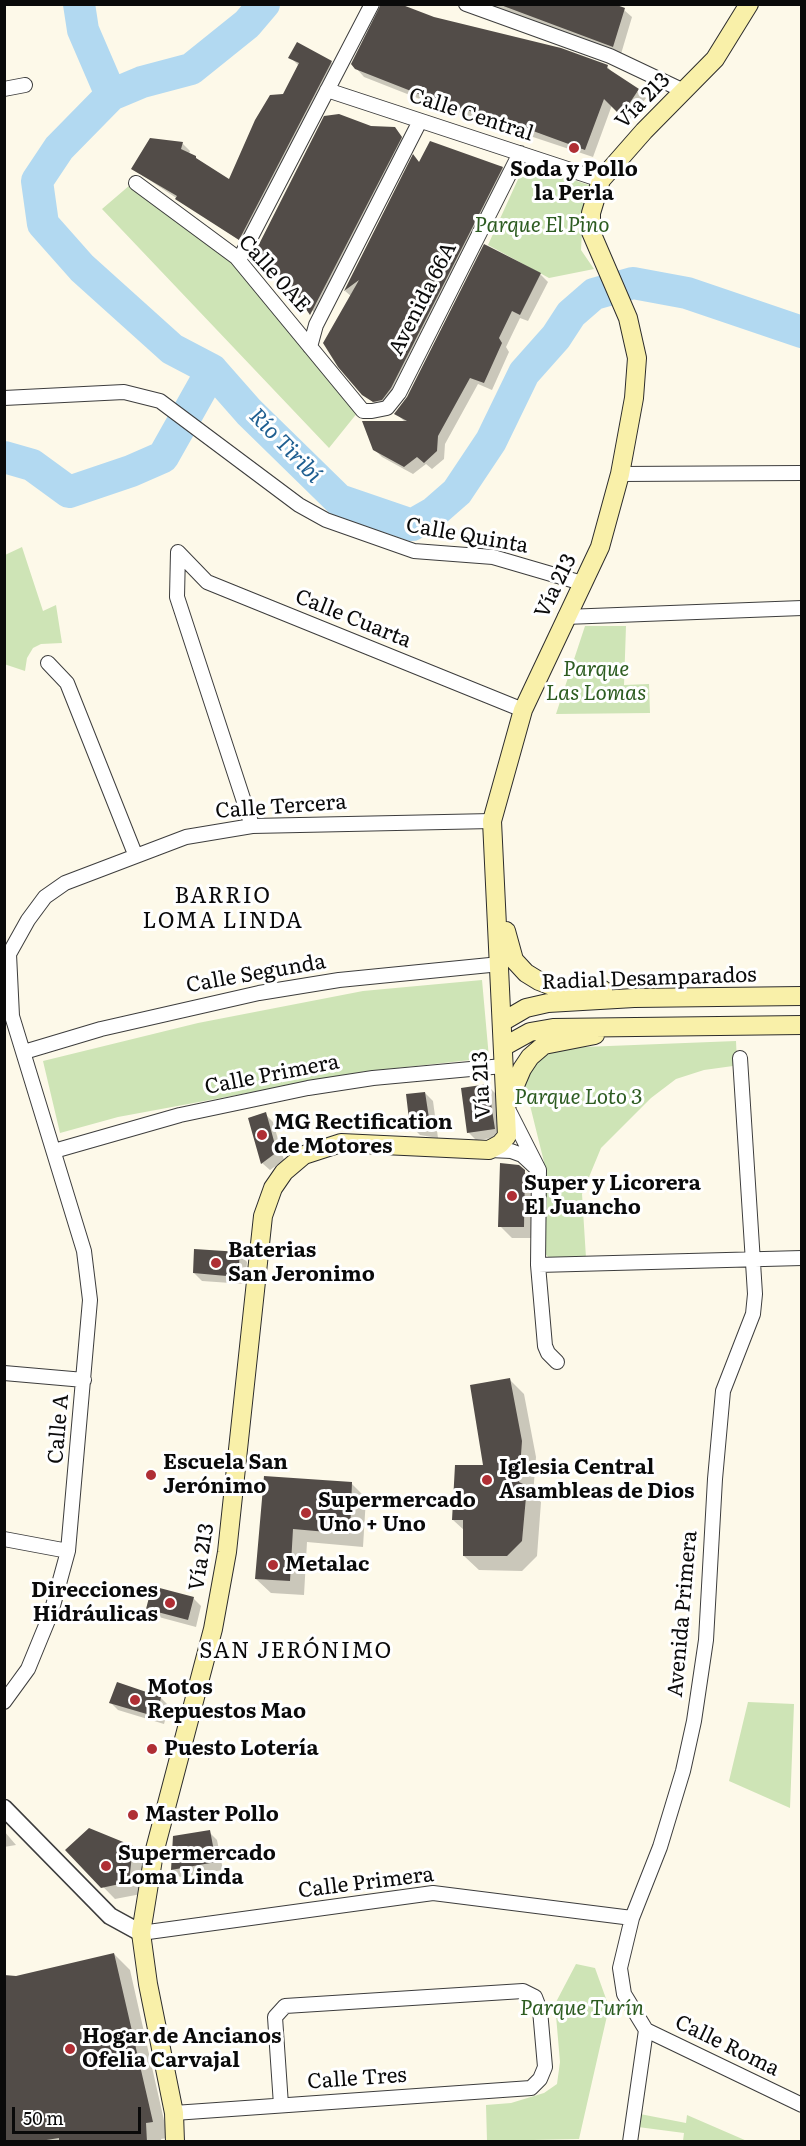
<!DOCTYPE html>
<html>
<head>
<meta charset="utf-8">
<style>
	body { margin:0 }
	#map { position:relative; width:806px; height:2146px; overflow:hidden; background:#fdf9e9; font-family:Literata,serif }
	canvas { display:block }
	.frame { position:absolute; inset:0; border:6px solid #0a0a0a; pointer-events:none }
	.scale { position:absolute; left:12px; top:2107px; width:129px; height:27px; box-sizing:border-box; border:3px solid #0a0a0a; border-top:0; padding-left:8px; font-size:18px; line-height:21px; white-space:nowrap; color:#0a0a0a; -webkit-text-stroke:4px #fff; paint-order:stroke }
</style>
</head>
<body>
<div id="map">
<canvas width="806" height="2146"></canvas>
<div class="frame"></div>
<div class="scale">50 m</div>
</div>
<script>
const g = document.querySelector('canvas').getContext('2d');
g.lineJoin = 'round';
function paint(path, color) { g.fillStyle = color; g.fill(path, 'evenodd'); }
const shape = rows => new Path2D(rows.map(r => 'M' + r).join(''));
function stroke(path, color, width, dash) { g.strokeStyle = color; g.lineWidth = width; g.lineCap = dash ? 'butt' : 'round'; g.setLineDash(dash || []); g.stroke(path); }
function drawText(font, color, halo, rows, align = 'center') {
  g.font = font + ' Literata,serif'; g.lineWidth = 6; g.setLineDash([]); g.textBaseline = 'middle'; g.strokeStyle = halo; g.fillStyle = color; for (const [text, x, y, turn = 0] of rows) {
    g.save(); g.translate(x, y); g.rotate((+turn || 0) * Math.PI / 180); g.textAlign = isNaN(turn) ? turn : align; if (halo) g.strokeText(text, 0, 0); g.fillText(text, 0, 0); g.restore();
  }
}
paint(shape([
	[525,164,592,186,582,231,581,250,594,269,549,278,488,245],
	[130,185,234,263,358,412,329,448,102,209],
	[22,547,43,611,56,605,62,643,41,644,33,648,27,658,25,671,4,664,5,555],
	[585,626,626,626,624,685,649,684,650,713,556,714],
	[482,980,489,1058,361,1072,118,1117,60,1133,43,1061,198,1023,363,991],
	[736,1041,737,1063,733,1066,704,1070,676,1079,651,1098,601,1148,582,1194,586,1258,549,1258,544,1252,544,1162,524,1081,536,1061,547,1052,558,1048],
	[748,1702,794,1704,790,1808,729,1781],
	[576,1964,595,1968,609,2007,579,2139,487,2141,486,2105,511,2103,544,2093,557,2084,560,2062,555,2004],
	[640,2114,686,2123,687,2115,747,2141,683,2141,684,2133,638,2127]
]), '#cee4b6');
paint(shape([
	[479,4,609,4,624,10,632,17,621,54],
	[434,18,607,66,614,75,646,98,629,122,612,105,593,157,425,101,364,77,356,68],
	[290,57,331,62,339,70,248,246,133,169,182,143,190,151,189,154,230,181,284,96,298,65],
	[371,128,394,128,409,146,320,320,290,283,254,258],
	[414,157,420,163,501,166,509,175,399,396,382,409,363,394,351,296,345,291],
	[540,274,548,282,528,321,520,318,506,347,509,352,492,390,478,384,445,444,444,459,432,469,426,464,413,474,382,457,374,449,405,422,396,413],
	[488,1086,496,1094,502,1137,476,1140,468,1132],
	[425,1093,433,1101,438,1138,420,1135,412,1127],
	[265,1114,273,1122,284,1160,270,1170,262,1163],
	[518,1166,537,1184,536,1238,512,1238,500,1226],
	[239,1254,247,1262,245,1284,202,1281,194,1273],
	[509,1379,524,1394,536,1457,533,1495,541,1502,537,1556,522,1571,479,1570,464,1556,465,1531,453,1520,485,1466],
	[266,1477,352,1484,366,1498,363,1547,307,1542,304,1595,271,1593,256,1579],
	[193,1598,201,1606,196,1627,155,1616,148,1608],
	[161,1698,169,1706,164,1724,118,1710,110,1702],
	[4,1831,16,1845,4,1847],
	[209,1832,217,1840,223,1870,180,1877,172,1869],
	[132,1847,145,1860,141,1894,115,1899,67,1850],
	[114,1954,130,1970,168,2138,161,2139,162,2142,4,2142,16,1977]
]), '#0003');
stroke(shape([
	[79,4,83,30,111,95],
	[264,4,247,24,191,69,142,82,111,95,59,148,37,181,43,224,82,268,172,349,212,370,249,412,339,500,412,525,433,513,457,492,491,441,524,373,556,337,571,314,594,294,633,283,687,293,802,332],
	[4,457,32,465,69,492,131,471,163,457,212,370]
]), '#b2d9f1', 32);
paint(shape([
	[381,4,400,4,434,17,561,48,608,65,607,68,639,89,621,116,604,99,585,150,514,124,439,102,355,69,351,64],
	[498,4,614,4,625,8,613,47],
	[297,42,332,61,239,240,175,199,177,196,131,169,150,138,183,142,181,149,196,156,196,158,229,179,255,120,270,95,283,94,299,63,288,58],
	[339,114,371,126,395,127,402,137,310,315,285,278,252,258,324,116],
	[430,141,503,167,391,388,382,400,373,402,362,395,338,367,323,343,359,280,344,291,413,154,419,162],
	[484,244,541,273,520,315,512,311,499,338,502,343,484,383,470,378,438,436,437,451,424,463,417,457,404,467,373,450,362,421,407,421,394,414,407,397],
	[488,1084,495,1129,467,1133,461,1088],
	[425,1092,431,1131,410,1128,406,1094],
	[266,1112,277,1152,261,1164,248,1118],
	[500,1163,519,1165,525,1170,524,1227,498,1227],
	[194,1249,240,1252,238,1277,193,1273],
	[510,1378,522,1441,519,1482,527,1486,522,1541,507,1556,463,1556,463,1520,452,1520,455,1465,483,1465,470,1385],
	[264,1476,352,1482,350,1534,293,1529,290,1581,255,1579],
	[152,1586,194,1597,188,1620,146,1609],
	[117,1682,161,1697,157,1717,109,1703],
	[89,1828,133,1846,129,1882,101,1888,65,1850],
	[210,1830,216,1862,171,1870,173,1836],
	[114,1953,153,2122,146,2123,147,2142,59,2142,59,2138,34,2142,4,2142,4,1975,16,1976]
]), '#524c48');
const minor = shape([
	[466,4,610,56,684,91],
	[4,89,25,85],
	[327,90,601,180],
	[136,183,236,257,363,411,372,411,387,408,399,393,520,153],
	[239,260,372,4],
	[310,347,316,325,420,121],
	[4,398,124,392,160,401,299,505,326,520,414,551,493,557,582,583],
	[620,474,802,473],
	[178,552,207,582,523,710],
	[178,552,177,597,252,826],
	[565,617,802,608],
	[48,663,67,683,135,854],
	[24,1052,101,1029,259,993,339,980,500,964],
	[740,1058,755,1294,753,1314,723,1391,715,1479,706,1640,694,1721,683,1771,660,1847,632,1918,620,1968,624,1994,646,2030,802,2105],
	[507,1107,539,1170,538,1265,545,1346,548,1353,557,1362],
	[490,1150,511,1151,522,1155,537,1169],
	[54,1151,180,1115,308,1088,373,1078,503,1066],
	[538,1265,802,1258],
	[4,1373,84,1380],
	[4,1539,68,1551],
	[4,1702,28,1669,51,1613,68,1551,90,1300,84,1251,12,1016,9,954,28,920,45,897,65,883,186,837,252,826,492,821],
	[141,1933,433,1893,632,1918],
	[174,2113,531,2088,540,2079,545,2067,540,2010,535,1997,523,1991,285,2006,275,2017,281,2105],
	[630,2142,646,2030]
]);
const tertiary = shape([
	[4,1808,110,1916,141,1933]
]);
const secondary = shape([
	[506,931,514,960,526,973,539,981,552,986,603,990],
	[502,1022,526,1008,548,1003,634,998,802,996],
	[503,1047,530,1032,553,1028,802,1025],
	[507,1104,522,1069,530,1057,544,1045,595,1035],
	[175,2142,174,2113,148,1984,141,1933,154,1853,213,1629,227,1552,263,1216,273,1188,284,1172,304,1155,341,1143,489,1150,500,1144,507,1136,492,821,523,710,600,547,620,474,634,398,637,358,628,318,591,232,591,213,601,180,644,131,715,59,749,4]
]);
stroke(minor, '#3d3d3d', 16);
stroke(tertiary, '#3d3d3d', 19);
stroke(secondary, '#2c2c2c', 20);
stroke(minor, '#fff', 14);
stroke(tertiary, '#fff', 16);
stroke(secondary, '#f9f0a9', 18);
for (const [x, y, r, color] of [
	[574,148,6,"#af2e34"],
	[262,1135,6,"#af2e34"],
	[512,1196,6,"#af2e34"],
	[216,1263,6,"#af2e34"],
	[151,1475,6,"#af2e34"],
	[487,1480,6,"#af2e34"],
	[306,1513,6,"#af2e34"],
	[273,1565,6,"#af2e34"],
	[170,1603,6,"#af2e34"],
	[135,1700,6,"#af2e34"],
	[152,1749,6,"#af2e34"],
	[133,1815,6,"#af2e34"],
	[106,1866,6,"#af2e34"],
	[70,2049,6,"#af2e34"]
]) { const dot = new Path2D(); dot.arc(x, y, r, 0, 2 * Math.PI); g.fillStyle = color; g.fill(dot); stroke(dot, '#fff', 2); }
drawText('21px', '#0a0a0a', '#fff', [
	["Vía 213",643,101,-46],
	["Calle Central",471,115,18],
	["Calle 0AE",274,274,48],
	["Avenida 66A",423,299,-63],
	["Calle Quinta",467,536,10],
	["Vía 213",556,586,-64],
	["Calle Cuarta",353,619,22],
	["Calle Tercera",281,807,-4],
	["Calle Segunda",256,974,-10],
	["Radial Desamparados",649,979,-2],
	["Calle Primera",272,1075,-11],
	["Vía 213",482,1085,-93],
	["Calle A",59,1429,-85],
	["Vía 213",202,1557,-81],
	["Avenida Primera",683,1614,-85],
	["Calle Primera",366,1883,-7],
	["Calle Roma",727,2046,26],
	["Calle Tres",357,2079,-4]
]);
drawText('bold 21px', '#0a0a0a', '#fff', [
	["Soda y Pollo",574,170,"center"],
	["la Perla",574,194,"center"],
	["MG Rectification",274,1123],
	["de Motores",274,1147],
	["Super y Licorera",524,1184],
	["El Juancho",524,1208],
	["Baterias",228,1251],
	["San Jeronimo",228,1275],
	["Escuela San",163,1463],
	["Jerónimo",163,1487],
	["Iglesia Central",499,1468],
	["Asambleas de Dios",499,1492],
	["Supermercado",318,1501],
	["Uno + Uno",318,1525],
	["Metalac",285,1565],
	["Direcciones",158,1591,"right"],
	["Hidráulicas",158,1615,"right"],
	["Motos",147,1688],
	["Repuestos Mao",147,1712],
	["Puesto Lotería",164,1749],
	["Master Pollo",145,1815],
	["Supermercado",118,1854],
	["Loma Linda",118,1878],
	["Hogar de Ancianos",82,2037],
	["Ofelia Carvajal",82,2061]
], 'left');
drawText('italic 21px', '#2d5c21', '#fff', [
	["Parque El Pino",542,226],
	["Parque",596,670],
	["Las Lomas",596,694],
	["Parque Loto 3",578,1098],
	["Parque Turín",582,2009]
]);
drawText('italic 22px', '#1f5f91', '#fff', [
	["Río Tiribí",285,446,46]
]);
g.letterSpacing = '1.5px';
drawText('22px', '#0a0a0a', '#fff', [
	["BARRIO",223,897],
	["LOMA LINDA",223,922],
	["SAN JERÓNIMO",296,1652]
]);
g.letterSpacing = '0px';
</script>
</body>
</html>
